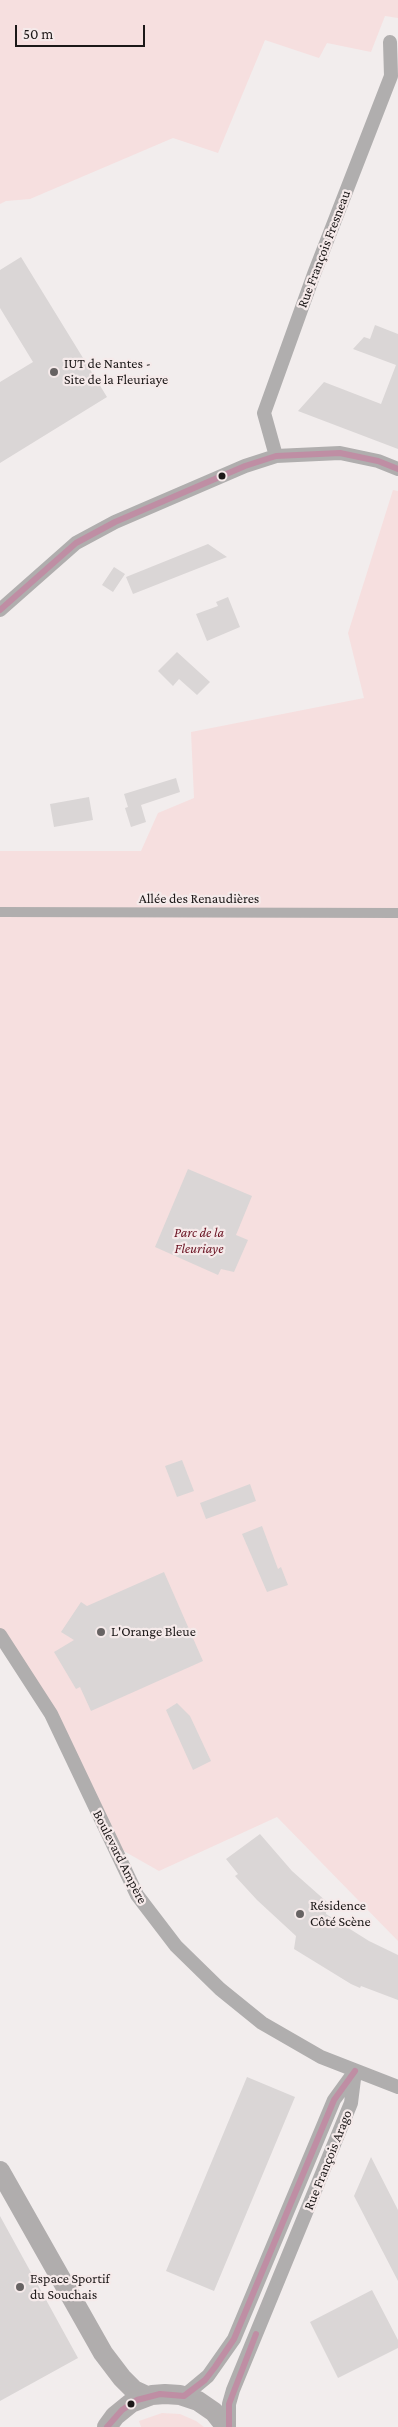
<!DOCTYPE html>
<html>
<head>
<meta charset="utf-8">
<style>
	body { margin:0 }
	#map { position:relative; width:398px; height:2427px; overflow:hidden; background:#f2eded; font-family:"Crimson Pro",serif }
	canvas { display:block }
	.scale { position:absolute; left:15px; top:25px; width:130px; height:22px; box-sizing:border-box; border:2px solid #1c1818; border-top:0; padding-left:6px; font-size:15px; line-height:18px; white-space:nowrap; color:#1c1818; -webkit-text-stroke:4px #f5eaea; paint-order:stroke }
</style>
</head>
<body>
<div id="map">
<canvas width="398" height="2427"></canvas>
<div class="scale">50 m</div>
</div>
<script>
const g = document.querySelector('canvas').getContext('2d');
g.lineJoin = 'round';
function paint(path, color) { g.fillStyle = color; g.fill(path, 'evenodd'); }
const shape = rows => new Path2D(rows.map(r => 'M' + r).join(''));
function stroke(path, color, width, dash) { g.strokeStyle = color; g.lineWidth = width; g.lineCap = dash ? 'butt' : 'round'; g.setLineDash(dash || []); g.stroke(path); }
function drawText(font, color, halo, rows, align = 'center') {
  g.font = font + ' "Crimson Pro",serif'; g.lineWidth = 4.5; g.setLineDash([]); g.textBaseline = 'middle'; g.strokeStyle = halo; g.fillStyle = color; for (const [text, x, y, turn = 0] of rows) {
    g.save(); g.translate(x, y); g.rotate((+turn || 0) * Math.PI / 180); g.textAlign = isNaN(turn) ? turn : align; if (halo) g.strokeText(text, 0, 0); g.fillText(text, 0, 0); g.restore();
  }
}
paint(shape([
	[0,0,398,0,398,18,385,16,371,52,327,43,319,58,265,40,218,153,173,138,30,199,6,201,0,204],
	[393,490,398,491,398,1941,277,1817,159,1871,122,1850,0,1630,0,851,141,851,158,813,194,798,191,732,364,698,348,633],
	[162,2413,180,2414,196,2421,204,2427,141,2427,139,2421]
]), '#f6dfdf');
paint(shape([
	[21,257,107,397,0,463,0,382,33,362,0,308,0,270],
	[375,325,398,334,398,449,298,411,324,382,381,404,396,365,353,349,364,337,370,339],
	[208,544,227,557,133,594,126,577],
	[114,567,125,574,113,592,102,585],
	[228,597,240,627,207,641,196,614,218,606,216,602],
	[177,652,210,682,197,695,179,679,173,686,158,671],
	[176,778,180,792,141,805,146,822,131,827,125,808,128,807,124,794],
	[89,797,93,820,54,827,50,804],
	[188,1169,252,1196,236,1235,248,1240,234,1272,221,1269,218,1275,155,1247],
	[182,1460,194,1491,177,1497,165,1466],
	[250,1484,256,1501,206,1519,200,1503],
	[262,1526,278,1569,281,1567,288,1585,267,1592,242,1534],
	[164,1572,203,1661,91,1711,80,1687,76,1689,54,1652,74,1640,61,1632,81,1602,87,1606],
	[177,1703,190,1716,211,1761,193,1770,166,1710],
	[260,1834,292,1871,327,1902,326,1914,369,1941,398,1955,398,2000,361,1986,360,1988,351,1984,294,1949,296,1936,257,1900,235,1876,238,1874,226,1859],
	[247,2077,295,2097,214,2291,166,2271],
	[371,2157,398,2210,398,2281,354,2196],
	[0,2216,78,2358,0,2401],
	[372,2290,398,2340,398,2348,338,2378,310,2322]
]), '#dad6d6');
stroke(shape([
	[0,912,398,913]
]), '#b0aeae', 10);
stroke(shape([
	[276,456,264,413,314,274,391,76,390,42],
	[0,610,76,543,115,522,245,466,276,456,340,453,378,461,398,469],
	[0,1635,51,1714,137,1895,176,1946,220,1989,262,2023,321,2057,398,2087],
	[184,2396,208,2376,234,2339,334,2100,355,2071],
	[229,2427,229,2404,233,2390,351,2103,355,2071]
]), '#b0aeae', 14);
stroke(shape([
	[0,2171,103,2353,122,2378,134,2390,147,2396],
	[107,2427,115,2416,131,2403,152,2395,165,2394,180,2395,198,2401,214,2412,226,2427]
]), '#b0adad', 20);
stroke(shape([
	[0,610,76,543,115,522,245,466,276,456,340,453,378,461,398,469],
	[107,2427,122,2410,137,2400,160,2394,184,2396,205,2380,215,2367,234,2339,334,2100,355,2071],
	[229,2427,229,2404,256,2334]
]), '#bf8ea4', 6);
for (const [x, y, r, color] of [
	[54,372,5,"#676363"],
	[222,476,4.5,"#1c1818"],
	[101,1632,5,"#676363"],
	[300,1914,5,"#676363"],
	[20,2287,5,"#676363"],
	[131,2404,4.5,"#1c1818"]
]) { const dot = new Path2D(); dot.arc(x, y, r, 0, 2 * Math.PI); g.fillStyle = color; g.fill(dot); stroke(dot, '#f5eaea', 2); }
drawText('14px', '#1c1818', '#f5eaea', [
	["Rue François Fresneau",324,249,-69],
	["Allée des Renaudières",199,899],
	["Boulevard Ampère",120,1857,63],
	["Rue François Arago",328,2160,-68]
]);
drawText('14px', '#1c1818', '#f5eaea', [
	["IUT de Nantes -",64,364],
	["Site de la Fleuriaye",64,380],
	["L'Orange Bleue",111,1632],
	["Résidence",310,1906],
	["Côté Scène",310,1922],
	["Espace Sportif",30,2279],
	["du Souchais",30,2295]
], 'left');
drawText('italic 14px', '#691221', '#f5eaea', [
	["Parc de la",199,1233],
	["Fleuriaye",199,1249]
]);
</script>
</body>
</html>
